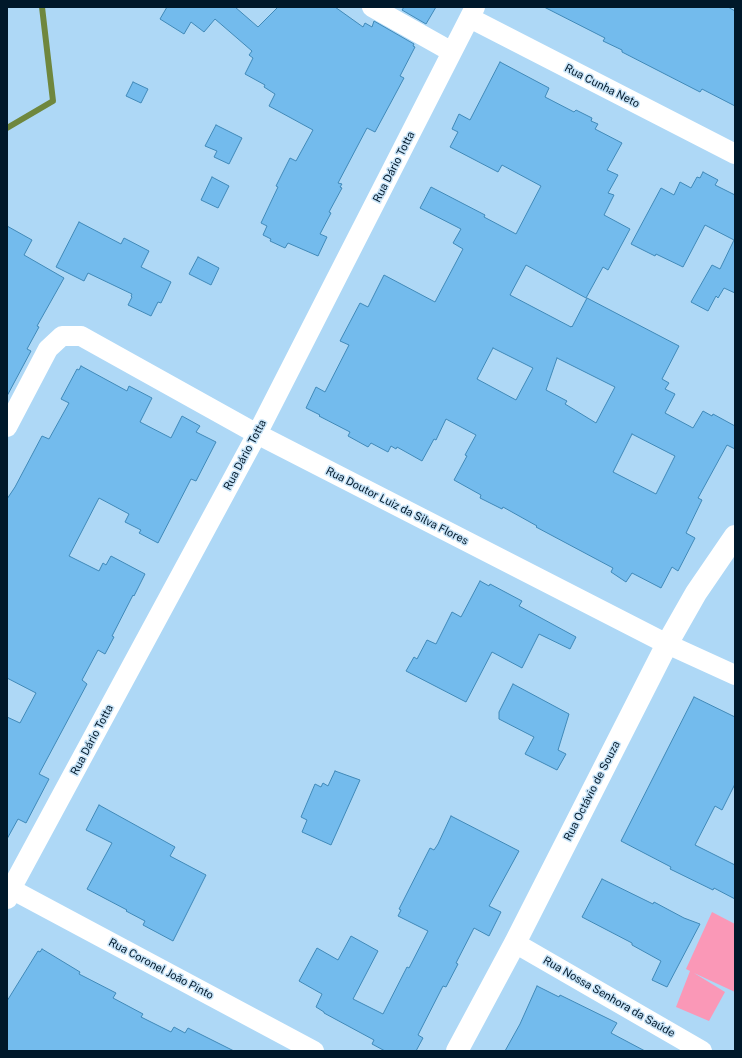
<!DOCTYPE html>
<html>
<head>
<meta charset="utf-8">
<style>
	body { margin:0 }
	#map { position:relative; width:742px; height:1058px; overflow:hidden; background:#aed8f6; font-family:"Public Sans",sans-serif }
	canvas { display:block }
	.frame { position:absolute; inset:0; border:8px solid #00182a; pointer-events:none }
</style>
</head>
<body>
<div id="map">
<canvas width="742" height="1058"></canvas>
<div class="frame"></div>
</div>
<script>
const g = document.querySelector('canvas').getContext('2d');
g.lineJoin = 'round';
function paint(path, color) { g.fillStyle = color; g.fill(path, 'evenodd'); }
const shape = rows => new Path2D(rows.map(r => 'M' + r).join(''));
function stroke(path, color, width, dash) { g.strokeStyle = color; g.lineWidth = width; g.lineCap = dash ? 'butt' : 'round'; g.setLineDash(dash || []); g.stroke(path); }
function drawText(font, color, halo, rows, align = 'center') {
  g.font = font + ' "Public Sans",sans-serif'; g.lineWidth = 3; g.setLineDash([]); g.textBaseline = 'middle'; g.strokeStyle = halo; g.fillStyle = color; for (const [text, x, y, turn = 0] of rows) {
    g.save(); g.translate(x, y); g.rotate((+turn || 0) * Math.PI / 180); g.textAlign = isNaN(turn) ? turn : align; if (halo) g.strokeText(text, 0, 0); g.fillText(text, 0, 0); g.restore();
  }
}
paint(shape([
	[712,912,735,924,735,992,694,973,725,992,709,1021,676,1007,690,971,686,969]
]), '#fa98b7');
stroke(shape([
	[7,128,53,101,42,7]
]), '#6f873e', 6);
const building = shape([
	[167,7,235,7,258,27,278,7,335,7,363,27,365,23,372,27,374,21,414,44,413,46,415,47,400,76,404,78,375,132,367,128,338,183,342,184,340,187,342,188,329,212,331,213,320,234,327,237,318,256,288,243,285,248,270,241,271,239,263,235,267,226,261,223,278,187,276,186,290,158,296,161,313,130,269,106,275,94,264,87,265,85,245,74,253,58,249,55,252,51,215,19,204,32,191,22,184,34,160,19,167,7],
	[404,7,436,7,426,24,402,10,404,7],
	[544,7,728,7,735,11,735,106,702,89,700,92,622,52,622,50,603,41,605,38,544,7],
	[500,62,549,88,545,97,574,112,576,110,592,118,591,121,598,124,595,129,622,143,607,170,618,175,608,193,614,195,604,215,630,229,608,270,603,267,586,298,526,265,510,295,571,327,571,326,572,327,587,298,679,346,662,379,669,383,665,389,675,394,665,413,693,428,703,411,712,416,713,414,735,426,735,449,727,445,698,498,702,500,686,533,695,538,678,571,672,567,661,588,632,573,626,582,611,572,613,568,536,527,537,526,503,507,502,509,480,498,481,495,454,480,467,456,465,455,476,435,446,419,436,440,434,439,422,461,397,447,396,449,391,446,388,452,371,443,368,447,348,436,350,432,319,416,320,415,306,408,316,387,325,392,349,345,340,341,360,303,368,307,384,275,435,302,463,249,453,243,461,229,420,208,431,187,485,215,484,217,516,234,541,186,502,165,498,172,450,147,458,132,452,129,459,114,470,120,500,62],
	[493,348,533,368,516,400,477,379,493,348],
	[557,358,615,387,596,423,565,404,567,401,546,390,557,358],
	[632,434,675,456,656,494,613,472,632,434],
	[133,82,148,89,141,103,126,96,133,82],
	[216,125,242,138,229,164,214,157,217,151,205,146,216,125],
	[703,172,718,180,715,185,735,195,735,293,724,288,718,298,716,296,708,311,691,302,712,265,720,269,734,240,705,225,683,267,656,254,655,256,631,244,661,188,674,195,680,182,691,188,697,177,700,178,703,172],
	[212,177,229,186,218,208,201,200,212,177],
	[79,222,121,244,124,238,149,251,141,267,171,282,161,303,158,302,151,316,128,305,132,297,131,296,132,294,88,273,84,281,56,267,79,222],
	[7,226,32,240,24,255,64,278,37,326,39,327,27,349,31,351,7,396,7,226],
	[198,257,219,268,211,285,189,274,198,257],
	[81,366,127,391,129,386,152,398,140,422,171,438,182,416,200,426,196,432,216,442,196,481,191,479,158,543,139,533,141,530,125,522,129,514,99,498,69,556,99,571,103,563,106,565,111,556,145,574,134,596,133,595,112,636,114,637,105,654,98,650,82,680,87,684,39,774,49,779,26,823,18,819,7,839,7,717,20,723,36,693,7,678,7,499,15,487,42,436,49,439,69,403,61,399,77,369,79,370,81,366],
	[480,581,489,586,490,584,522,601,519,606,576,637,570,649,539,634,522,668,492,652,466,702,406,671,414,657,417,659,427,640,436,644,452,612,461,617,480,581],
	[513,684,569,714,558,750,566,754,557,770,525,754,534,737,499,719,499,712,513,684],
	[694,697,735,717,735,784,722,810,715,806,695,845,735,865,735,899,714,888,713,890,670,869,671,867,621,841,694,697],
	[335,771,360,780,331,845,302,832,307,820,301,817,315,784,321,787,323,783,328,786,335,771],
	[99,805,175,847,170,856,206,875,173,941,143,925,145,921,126,911,127,910,87,889,112,843,86,830,99,805],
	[451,816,519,851,489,906,501,912,489,936,474,928,456,963,458,964,446,987,443,986,418,1035,423,1038,416,1051,385,1051,372,1044,374,1040,324,1013,324,1012,316,1007,322,994,299,981,317,948,338,960,351,936,378,951,353,999,383,1014,407,967,409,968,428,931,398,916,401,910,399,909,430,848,434,850,438,844,451,816],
	[602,879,653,904,654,902,684,918,700,924,667,987,652,980,661,961,632,945,632,943,582,917,602,879],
	[42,949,80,972,79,974,116,993,113,998,143,1014,141,1017,171,1032,174,1027,185,1033,188,1028,234,1051,7,1051,7,1001,38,951,40,952,42,949],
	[537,986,559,997,560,995,617,1023,611,1033,645,1051,505,1051,520,1024,537,986]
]);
paint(building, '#73bbed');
stroke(building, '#4089b8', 1);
stroke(shape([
	[372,7,452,52],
	[470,18,735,154],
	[7,427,48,349,62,336,81,336,257,434,667,644,735,675],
	[515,943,702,1051],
	[314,1051,11,889,257,434,475,7]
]), '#fff', 20);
stroke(shape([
	[7,887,11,889,7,898],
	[457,1051,515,943,667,644,696,593,735,536]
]), '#fff', 22);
drawText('11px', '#00182a', '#c7e3f7', [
	["Rua Cunha Neto",602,86,27],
	["Rua Dário Totta",394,167,-63],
	["Rua Dário Totta",245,455,-62],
	["Rua Doutor Luiz da Silva Flores",397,506,27],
	["Rua Dário Totta",92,740,-62],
	["Rua Octávio de Souza",592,791,-63],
	["Rua Coronel João Pinto",161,969,28],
	["Rua Nossa Senhora da Saúde",609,997,30]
]);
</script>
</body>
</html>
